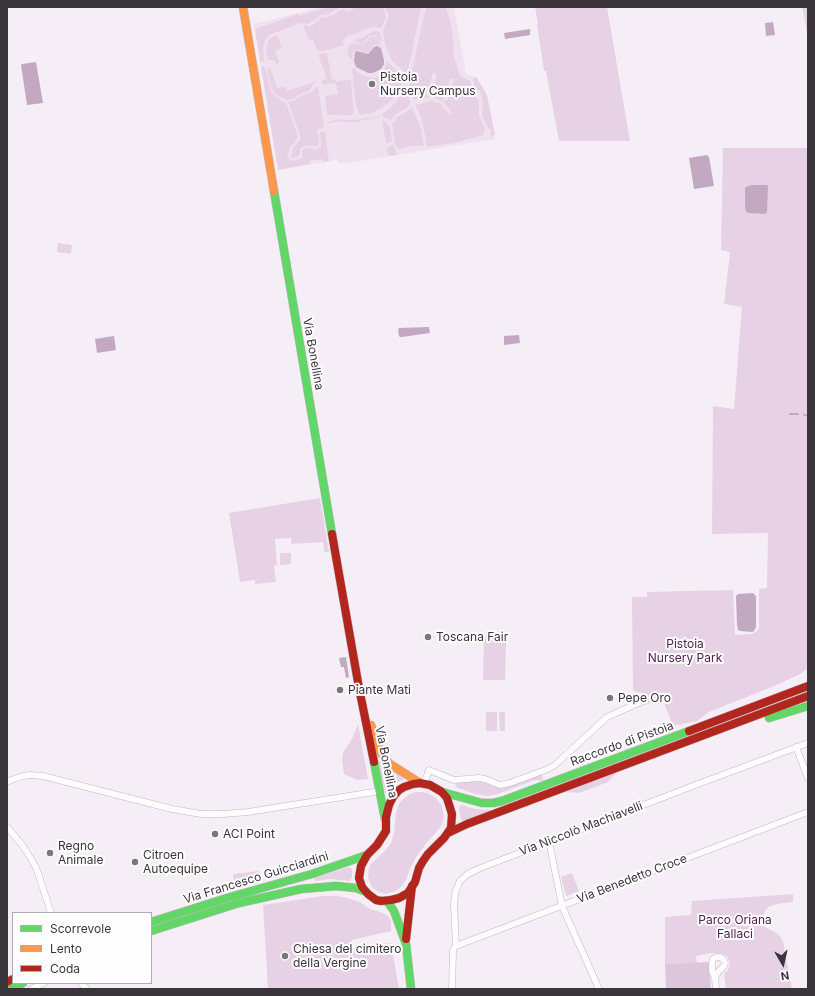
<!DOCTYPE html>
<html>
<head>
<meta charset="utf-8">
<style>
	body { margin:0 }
	#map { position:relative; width:815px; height:996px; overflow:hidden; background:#f6eef6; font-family:Inter,sans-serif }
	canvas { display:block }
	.frame { position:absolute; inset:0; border:8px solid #3a353a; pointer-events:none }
	.legend { position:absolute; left:12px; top:912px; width:140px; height:72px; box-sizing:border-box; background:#fefefe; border:1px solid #b0aeb0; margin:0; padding:5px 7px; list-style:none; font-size:12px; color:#3a353a }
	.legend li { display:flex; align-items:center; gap:8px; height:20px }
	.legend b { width:20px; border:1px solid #b0aeb0 }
	.north { position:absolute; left:763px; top:944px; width:40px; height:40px; -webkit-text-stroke:3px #fefefe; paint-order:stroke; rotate:171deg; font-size:11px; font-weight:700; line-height:16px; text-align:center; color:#3a353a }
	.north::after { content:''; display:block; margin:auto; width:14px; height:18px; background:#3a353a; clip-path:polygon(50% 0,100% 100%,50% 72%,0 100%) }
</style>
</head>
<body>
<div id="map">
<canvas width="815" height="996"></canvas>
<div class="frame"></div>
<ul class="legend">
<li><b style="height:5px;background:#63d668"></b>Scorrevole</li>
<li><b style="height:5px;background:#ff974d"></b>Lento</li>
<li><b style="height:5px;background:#b3261e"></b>Coda</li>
</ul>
<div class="north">N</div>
</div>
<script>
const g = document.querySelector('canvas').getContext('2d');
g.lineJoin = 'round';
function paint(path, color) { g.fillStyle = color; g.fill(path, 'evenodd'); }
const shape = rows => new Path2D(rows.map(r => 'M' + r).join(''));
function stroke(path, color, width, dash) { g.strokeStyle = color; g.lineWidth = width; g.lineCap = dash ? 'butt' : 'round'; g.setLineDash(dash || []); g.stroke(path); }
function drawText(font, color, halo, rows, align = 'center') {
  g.font = font + ' Inter,sans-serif'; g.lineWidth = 4; g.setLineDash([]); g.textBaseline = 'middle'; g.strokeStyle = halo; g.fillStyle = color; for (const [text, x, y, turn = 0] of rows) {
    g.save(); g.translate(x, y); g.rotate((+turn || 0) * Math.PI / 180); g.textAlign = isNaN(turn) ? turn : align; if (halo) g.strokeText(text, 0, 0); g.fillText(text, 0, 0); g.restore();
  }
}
paint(shape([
	[322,7,454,7,466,74,477,78,487,95,495,139,342,164,339,163,337,160,278,170,254,24]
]), '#f0e1ef');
paint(shape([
	[329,7,340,7,329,14,320,15,315,20,308,24,301,23,274,33,268,36,265,41,263,48,264,60,262,62,260,61,255,29,298,14,299,16],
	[355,7,383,7,386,17,381,28,375,27,366,29,354,35,349,35,343,40,344,45,335,48,321,51,317,50,313,39,309,40,303,25,305,25,309,27,317,22,320,17,325,18,331,16,343,9,349,12,352,10],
	[385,7,421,7,411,57,407,72,405,72,392,61,385,45,383,30,389,16],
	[426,7,446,7,452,28,454,56,460,76,470,81,471,90,479,101,479,116,485,128,483,135,458,142,428,147,427,146,426,139,421,117,415,105,431,101,440,103,449,114,452,113,442,100,432,97,415,100,413,99,408,80,414,62],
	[433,73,437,75,431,96,426,95],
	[450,78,454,80,447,101,443,100],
	[535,7,607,7,630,141,559,141,546,71,544,71,537,24,538,24],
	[802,7,808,7,808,41,806,27],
	[375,30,380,33,382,42,377,37,374,35,369,36,363,44,361,44,353,40,364,37],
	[277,35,282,48,275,51,279,63,276,64,274,60,269,60,268,59,266,50,269,39],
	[373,36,378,39,381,45,376,44,374,45,370,51,368,53,365,53,356,50,353,52,352,60,350,58,348,55,347,52,348,48,349,45,354,43,363,45,365,43,369,38],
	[327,53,332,80,335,79,336,82,351,79,352,96,354,112,352,115,331,115,327,114,325,96,338,94,336,83,322,85,322,80,327,79,318,54],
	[387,61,393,67,398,70,404,78,399,90,391,101,380,109,371,113,360,115,356,106,353,80,352,68,354,67,357,72,360,74,368,77,376,78,381,76,384,71],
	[264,66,265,68,271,92,280,100,286,103,298,136,295,143,291,145,287,157,293,161,302,158,302,150,309,148,315,150,321,146,320,132,325,131,329,161,324,162,323,159,309,161,309,164,278,170,261,67],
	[268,67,269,67,271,70,277,88,285,86,287,91,317,81,318,82,313,84,309,91,302,93,293,99,287,100,278,96,272,90,267,70],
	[473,77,477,78,487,95,495,135,491,136,491,130,488,128,482,116,483,102,480,91,475,89],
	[318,86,324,127,317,130,319,140,318,145,314,147,309,145,301,148,299,156,298,157,293,158,290,157,292,154,293,147,296,145,301,138,288,102,293,101,301,96,311,92],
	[405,87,407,87,410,103,407,108,396,114,393,118,390,120,383,117,382,114,388,110,396,102],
	[412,107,421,129,424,146,412,146,398,149,395,144,392,124,397,117,406,112],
	[380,116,380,117,355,122,345,122,337,121,332,123,329,123,328,122,339,119,345,120,364,119],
	[382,119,388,125,390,128,392,141,386,143],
	[393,145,396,151,397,155,388,156,387,149],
	[723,148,808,148,808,668,800,674,779,684,709,712,697,721,673,726,662,698,645,705,641,693,636,692,633,690,632,597,647,597,647,592,733,590,735,635,752,634,756,632,759,628,759,589,767,588,768,533,712,534,713,406,734,409,742,307,724,304,730,252,721,250],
	[58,243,72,245,71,254,57,252],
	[320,498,329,552,324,552,323,542,291,544,291,538,275,539,277,565,274,566,276,582,255,584,255,580,240,582,229,513],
	[280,553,291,553,291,564,280,565],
	[484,636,506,637,505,680,483,680],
	[486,712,497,712,497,731,486,731],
	[499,712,505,712,505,731,500,731],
	[358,724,368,779,357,780,344,774,342,760,343,753,353,737],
	[380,761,390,770,405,777,404,779,393,785,387,793,385,793,377,763],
	[617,772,608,782,579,793,566,792],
	[541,774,544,781,535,780,498,794,488,796,475,794,455,787,457,783,466,781,480,781,495,787,503,788],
	[415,792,420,792,428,793,436,798,441,805,443,811,444,817,442,824,439,829,429,840,416,857,410,869,406,880,402,886,396,891,390,893,385,894,379,892,373,888,371,886,368,877,369,868,371,864,384,852,391,843,394,833,396,812,400,802,408,795],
	[461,805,476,809,492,810,463,821,461,820,459,807],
	[349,867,352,869,352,878,349,881,331,879,315,881,314,878],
	[259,871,261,882,240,888,237,888,234,885,233,874],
	[572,873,579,891,566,896,561,877],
	[793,894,793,902,777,904,768,907,764,913,763,919,765,927,778,934,783,941,792,989,726,989,724,973,728,970,730,963,727,956,723,954,711,953,696,956,697,963,665,964,665,917,691,915,692,901],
	[323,896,337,896,347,898,360,902,370,909,383,913,388,916,391,921,391,931,352,940,353,948,391,943,399,989,268,989,263,905]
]), '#e7d2e5');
paint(shape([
	[709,962,711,989,666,989,665,964]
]), '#ddc6dc');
paint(shape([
	[773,22,775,35,766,36,765,23],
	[530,29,530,35,505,39,504,33],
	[377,46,381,48,384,60,384,64,381,69,373,73,368,73,356,67,354,61,355,52,356,51,368,54,370,52,374,47],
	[36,62,43,103,27,105,21,65,22,64],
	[707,155,709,157,714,186,694,189,689,158],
	[751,185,768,185,767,212,765,214,749,213,746,212,745,208,745,188,746,187],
	[429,327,430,333,402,337,400,337,399,336,398,330,399,328],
	[519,335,520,343,504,345,504,336],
	[114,336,116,350,97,353,95,339],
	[753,593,756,596,756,627,754,631,752,632,740,631,738,630,737,625,736,596,738,594],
	[346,657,349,677,346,678,344,667,341,667,339,658]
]), '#c3a8c1');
stroke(shape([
	[790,414,798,414],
	[804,415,808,415]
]), '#c3a8c1', 2);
const street = shape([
	[796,747,808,778],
	[7,782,11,780,23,776,29,775,43,776,172,809,201,814,223,814,248,812,380,791],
	[424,784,429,770,454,780,479,778,485,779,500,785,510,783,548,769,555,765,607,717,643,701],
	[7,827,23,846,34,864,38,873,51,913],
	[549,841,562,906,599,989],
	[456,946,808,812],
	[717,957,720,957,723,959,725,963,724,966,718,972,715,978,712,971,712,963,713,959,717,957],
	[715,978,716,989],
	[81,983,87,989],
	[31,989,44,983],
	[452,989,453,951,454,948,456,946,454,905,455,895,456,890,460,881,468,874,478,869,690,787,808,743]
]);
const fast = shape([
	[274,191,332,534],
	[769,718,808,706],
	[374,762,385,819],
	[442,792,482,803,493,803,502,801,689,731],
	[387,901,394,911,406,944,411,989],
	[151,922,230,897,312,874,367,855],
	[151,931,239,903,301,889,336,886,356,888,364,891],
	[10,989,23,983]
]);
const slow = shape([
	[243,7,274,191],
	[371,725,380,751,384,758,390,764,420,783]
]);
const jam = shape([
	[332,534,359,688,374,762],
	[689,731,808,686],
	[420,783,430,785,442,792,447,798,452,814,451,828,444,838,428,854,423,861,419,868,415,882,408,893,399,898,391,900,381,901,376,900,368,894,362,887,359,878,361,866,367,855,377,845,386,831,386,817,389,805,393,797,399,790,404,787,413,784,420,783],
	[448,833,467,824,808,696],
	[406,939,412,886],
	[7,982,13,979]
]);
stroke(street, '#bfb9be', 7);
stroke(fast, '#bfb9be', 9);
stroke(slow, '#bfb9be', 9);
stroke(jam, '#bfb9be', 9);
stroke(street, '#fefcfe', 6);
stroke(fast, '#63d668', 8);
stroke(slow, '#ff974d', 8);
stroke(jam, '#b3261e', 8);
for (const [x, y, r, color] of [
	[372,84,4,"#7c767c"],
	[428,637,4,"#7c767c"],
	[340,690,4,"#7c767c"],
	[610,698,4,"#7c767c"],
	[215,834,4,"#7c767c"],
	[50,853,4,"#7c767c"],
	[135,862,4,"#7c767c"],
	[285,956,4,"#7c767c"]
]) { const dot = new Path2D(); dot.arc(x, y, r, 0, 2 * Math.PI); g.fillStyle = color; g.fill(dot); stroke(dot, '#fefefe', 1.5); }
drawText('12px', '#3a353a', '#fefefe', [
	["Pistoia",380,77],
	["Nursery Campus",380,91],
	["Toscana Fair",436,637],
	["Piante Mati",348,690],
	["Pepe Oro",618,698],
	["ACI Point",223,834],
	["Regno",58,846],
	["Animale",58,860],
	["Citroen",143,855],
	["Autoequipe",143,869],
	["Chiesa del cimitero",293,949],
	["della Vergine",293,963]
], 'left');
drawText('12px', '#3a353a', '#fefefe', [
	["Via Bonellina",313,354,80],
	["Raccordo di Pistoia",622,744,-20],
	["Via Bonellina",386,762,79],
	["Via Niccolò Machiavelli",581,829,-21],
	["Via Francesco Guicciardini",256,878,-17],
	["Via Benedetto Croce",632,879,-21]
]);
drawText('12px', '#50234e', '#fefefe', [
	["Pistoia",685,644],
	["Nursery Park",685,658],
	["Parco Oriana",735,920],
	["Fallaci",735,934]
]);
</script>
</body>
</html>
